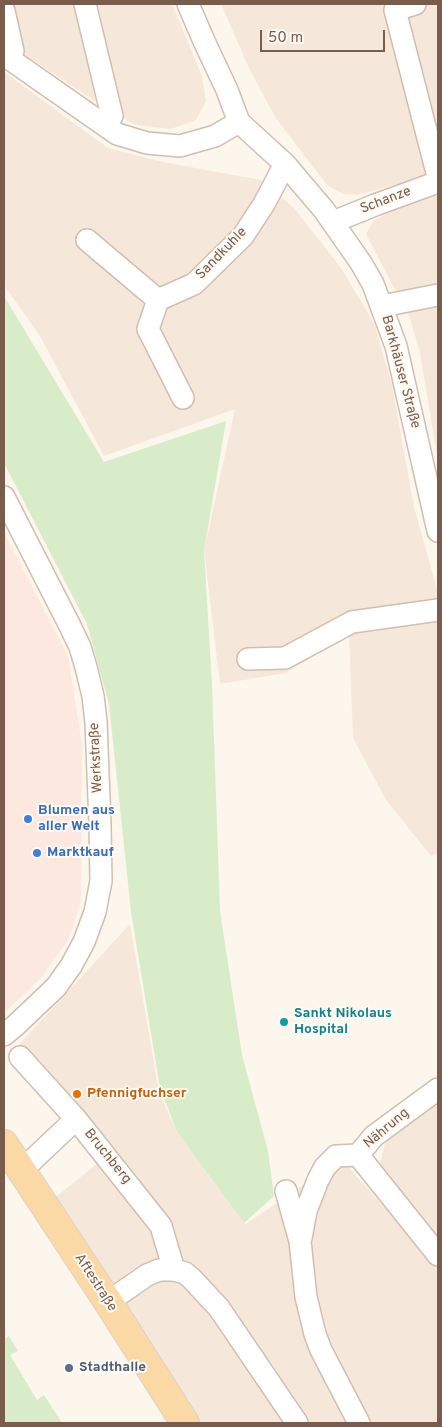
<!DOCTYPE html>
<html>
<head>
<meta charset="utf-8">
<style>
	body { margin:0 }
	#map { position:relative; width:442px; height:1427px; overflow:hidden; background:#fdf6ec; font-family:Overpass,sans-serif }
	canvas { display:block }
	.frame { position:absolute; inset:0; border:5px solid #7a5c4d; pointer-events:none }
	.scale { position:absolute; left:260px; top:30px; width:125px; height:22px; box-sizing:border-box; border:2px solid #7a5c4d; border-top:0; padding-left:6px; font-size:15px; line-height:18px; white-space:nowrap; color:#7a5c4d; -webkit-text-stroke:4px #fffaf3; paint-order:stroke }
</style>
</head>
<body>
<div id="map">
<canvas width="442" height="1427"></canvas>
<div class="frame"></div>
<div class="scale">50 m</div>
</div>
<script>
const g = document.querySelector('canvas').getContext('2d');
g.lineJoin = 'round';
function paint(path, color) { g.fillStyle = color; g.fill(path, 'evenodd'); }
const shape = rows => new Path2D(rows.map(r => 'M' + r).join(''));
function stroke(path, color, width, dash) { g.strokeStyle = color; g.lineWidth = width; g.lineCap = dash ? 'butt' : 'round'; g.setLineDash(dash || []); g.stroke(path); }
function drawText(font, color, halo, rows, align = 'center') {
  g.font = font + ' Overpass,sans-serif'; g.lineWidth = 4; g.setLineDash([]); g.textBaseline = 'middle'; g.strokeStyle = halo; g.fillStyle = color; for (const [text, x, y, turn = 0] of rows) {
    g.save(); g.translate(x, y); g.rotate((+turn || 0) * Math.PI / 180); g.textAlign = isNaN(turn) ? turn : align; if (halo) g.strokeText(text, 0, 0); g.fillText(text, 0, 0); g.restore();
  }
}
paint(shape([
	[4,4,172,4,202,76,206,101,196,120,171,129,135,125,98,103,4,41],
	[221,4,438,4,438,173,357,195,343,194,327,185,275,117,249,68],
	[4,72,108,148,163,162,261,180,294,208,341,268,374,323,392,385,414,507,438,593,438,853,431,856,386,800,353,738,349,634,286,673,220,684,204,551,235,409,104,456,40,336,4,285],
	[438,194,438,462,420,353,410,318,366,234,373,221,398,208],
	[130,924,159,1092,177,1132,244,1223,246,1224,341,1159,438,1268,438,1423,195,1423,52,1200,108,1155,15,1049],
	[438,1098,438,1238,379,1168,385,1143]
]), '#f5e8da');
paint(shape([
	[4,532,68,656,82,745,81,901,68,940,42,977,4,1013]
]), '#fde8e0');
paint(shape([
	[4,296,104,462,226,421,204,551,212,684,220,911,242,1055,268,1151,274,1196,244,1223,177,1132,160,1088,131,912,109,704,87,624,4,463],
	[9,1336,18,1351,10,1355,37,1400,44,1395,62,1423,4,1423,4,1339]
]), '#d8ecc9');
const minor = shape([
	[85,4,112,116],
	[188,4,204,41,227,90,239,122,285,164,324,210,361,263,373,284,396,346,438,531],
	[415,4,395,10,438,177],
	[4,11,13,51],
	[4,55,117,134,147,143,180,146,215,136,239,122],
	[333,222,375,205,438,182],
	[87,240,158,300],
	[382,306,438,295],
	[183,398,148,329,158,300,194,284,243,236,264,204,285,164],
	[4,497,70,626,80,647,86,667,93,696,96,722,100,825,101,881,95,912,84,942,71,966,56,987,16,1025,4,1035],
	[248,659,285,658,352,622,438,610],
	[20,1057,76,1119,161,1226,174,1270],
	[358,1155,438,1255],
	[21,1171,76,1119],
	[286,1191,300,1241,306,1297,315,1334,321,1350,359,1423],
	[301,1238,306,1211,318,1180,325,1167,336,1156,358,1155,374,1136,438,1089],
	[108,1302,147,1275,159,1270,174,1270,185,1273,192,1279,219,1308,297,1423]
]);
const major = shape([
	[4,1144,108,1302,185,1423]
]);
stroke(minor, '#d1beb0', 24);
stroke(major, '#dad1cd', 30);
stroke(minor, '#fff', 21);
stroke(major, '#fbd9a5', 28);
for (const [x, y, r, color] of [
	[28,819,5,"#3f7fe0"],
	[37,853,5,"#3f7fe0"],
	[284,1022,5,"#0f9aa8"],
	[77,1094,5,"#e8710a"],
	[69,1368,5,"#5c6f8a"]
]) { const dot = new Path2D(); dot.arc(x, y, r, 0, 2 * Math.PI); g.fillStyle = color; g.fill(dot); stroke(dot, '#fffaf3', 2); }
drawText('14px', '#7a5c4d', '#fffaf3', [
	["Schanze",386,201,-21],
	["Sandkuhle",222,254,-46],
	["Barkhäuser Straße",400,372,75],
	["Werkstraße",97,758,-93],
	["Nährung",387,1129,-40],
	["Bruchberg",107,1157,51],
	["Aftestraße",95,1283,57]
]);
drawText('bold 14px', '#366cbe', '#fffaf3', [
	["Blumen aus",38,811],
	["aller Welt",38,827],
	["Marktkauf",47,853]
], 'left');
drawText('bold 14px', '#0d838f', '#fffaf3', [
	["Sankt Nikolaus",294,1014],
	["Hospital",294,1030]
], 'left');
drawText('bold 14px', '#c56008', '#fffaf3', [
	["Pfennigfuchser",87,1094]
], 'left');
drawText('bold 14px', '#4e5e75', '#fffaf3', [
	["Stadthalle",79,1368]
], 'left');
</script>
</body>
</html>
